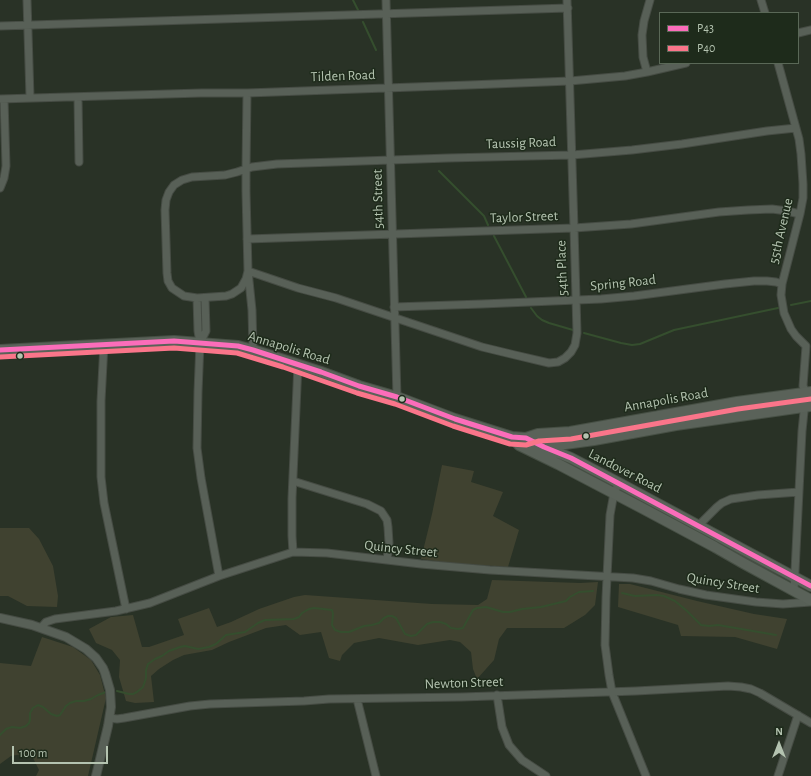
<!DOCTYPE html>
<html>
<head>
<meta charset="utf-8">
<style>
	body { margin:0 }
	#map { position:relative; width:811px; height:776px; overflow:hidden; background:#293226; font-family:"Alegreya Sans",sans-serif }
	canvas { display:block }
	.legend { position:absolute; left:659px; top:12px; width:140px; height:52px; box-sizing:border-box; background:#1e2b1b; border:1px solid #5a6857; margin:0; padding:5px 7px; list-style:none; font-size:12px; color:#b4c3b0 }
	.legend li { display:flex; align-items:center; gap:8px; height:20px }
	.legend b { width:20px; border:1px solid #5a6857 }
	.north { position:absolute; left:759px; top:724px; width:40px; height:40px; -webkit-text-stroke:3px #1e2b1b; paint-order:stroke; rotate:0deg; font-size:11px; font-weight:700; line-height:16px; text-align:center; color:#b4c3b0 }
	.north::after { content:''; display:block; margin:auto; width:14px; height:18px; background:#b4c3b0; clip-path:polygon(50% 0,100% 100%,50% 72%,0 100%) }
	.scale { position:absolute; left:12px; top:746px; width:96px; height:18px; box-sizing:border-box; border:2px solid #b4c3b0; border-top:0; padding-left:5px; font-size:12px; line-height:14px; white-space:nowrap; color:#b4c3b0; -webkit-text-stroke:3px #1e2b1b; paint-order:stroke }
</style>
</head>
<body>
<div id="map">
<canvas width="811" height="776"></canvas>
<ul class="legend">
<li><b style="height:5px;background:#fb6dba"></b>P43</li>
<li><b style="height:5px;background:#fa758a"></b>P40</li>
</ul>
<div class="north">N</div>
<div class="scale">100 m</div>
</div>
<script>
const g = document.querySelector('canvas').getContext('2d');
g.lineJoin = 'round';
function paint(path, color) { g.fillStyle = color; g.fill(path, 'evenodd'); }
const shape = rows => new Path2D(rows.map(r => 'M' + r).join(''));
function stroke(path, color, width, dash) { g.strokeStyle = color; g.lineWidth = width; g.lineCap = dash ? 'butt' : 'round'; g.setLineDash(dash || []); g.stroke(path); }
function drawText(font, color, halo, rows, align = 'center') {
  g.font = font + ' "Alegreya Sans",sans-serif'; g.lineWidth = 3; g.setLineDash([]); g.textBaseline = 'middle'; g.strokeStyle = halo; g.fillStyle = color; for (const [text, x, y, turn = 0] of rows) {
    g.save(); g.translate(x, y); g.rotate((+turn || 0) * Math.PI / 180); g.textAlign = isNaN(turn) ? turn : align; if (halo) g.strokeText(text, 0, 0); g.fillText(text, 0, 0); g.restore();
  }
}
paint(shape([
	[442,465,474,471,471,482,503,492,493,516,519,530,508,567,450,563,421,559,432,514],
	[0,528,29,528,39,539,53,566,58,596,57,607,27,606,8,596,0,596],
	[492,580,580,583,598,582,595,605,585,615,564,628,507,628,499,639,494,660,477,679,473,669,471,652,460,642,450,640,418,645,379,638,354,643,342,655,340,661,329,658,321,632,300,635,286,625,266,628,229,642,212,650,184,655,173,660,159,669,151,676,154,702,135,703,126,701,119,677,120,660,112,650,96,643,89,629,111,617,133,615,142,647,149,647,184,635,178,619,209,608,217,627,231,622,259,609,294,597,305,595,432,604,478,605,487,599],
	[619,584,630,584,697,601,754,614,787,619,777,649,735,637,681,636,678,625,618,607],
	[42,637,73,647,91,660,100,675,106,698,88,776,36,776,39,770,33,758,22,754,11,756,0,764,0,663,31,666]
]), '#404230');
stroke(shape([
	[353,0,358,10],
	[363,22,376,50],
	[439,171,484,216,488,225],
	[494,236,526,297],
	[791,305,811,301],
	[531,308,537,316,542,320,549,323,573,330],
	[584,333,621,343,632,345,640,344,674,330,778,308],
	[622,593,635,596,657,595,664,596,675,601,687,611,701,625,709,626,718,625,776,635],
	[117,691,129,694,133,694,137,692,143,687,146,678,146,670,148,664,155,659,162,656,169,651,180,647,185,646,198,649,209,647,216,644,226,635,245,632,258,623,265,620,294,619,299,617,302,613,309,609,314,608,332,610,333,614,332,625,335,630,341,632,349,632,364,626,372,625,379,623,384,618,388,616,392,616,396,618,405,634,411,636,416,635,427,624,433,622,440,622,446,624,451,628,458,629,463,628,473,610,477,608,486,607,503,612,510,612,522,609,541,607,566,601,570,597,579,592,593,591],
	[0,735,6,729,12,727,20,728,26,726,29,723,30,720,30,713,33,708,38,705,43,707,51,714,57,716,60,715,66,706,70,703,76,701,84,701,91,699,98,695,106,692]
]), '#354e2e', 2);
const minor = shape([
	[27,0,30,97],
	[386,0,397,397],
	[761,0,765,13],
	[0,26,568,8],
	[798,33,811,30],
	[778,63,799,139,801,154,803,184,803,198,800,214,782,284,781,295,784,313,791,329,796,336,806,346,803,386,806,392,802,431,794,591],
	[647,72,643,57,642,35,644,21,650,0],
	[247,93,246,169,246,192,248,271,246,279,241,288,232,294,226,296,197,298,184,296,172,288,168,281,167,273,165,210,166,200,169,192,174,185,182,180,192,177,225,175,237,172,252,167,277,164,448,158,572,155,632,150,682,144,767,131,796,128],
	[78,97,79,162],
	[0,99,201,93,247,93,469,85,570,81,625,76,647,72,686,63],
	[0,188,4,178,6,166,4,99],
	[247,239,574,228,631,224,719,212,748,210,772,209,787,211,800,214],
	[197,298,198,331,200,343,198,392,197,448,201,478,219,576],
	[394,307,482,304,601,299,634,296,725,284,754,281,767,281,776,282,782,284],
	[200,343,206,331,205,298],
	[104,344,101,401,101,477,104,503,126,609],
	[253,350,252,310,248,271,298,288,336,298,482,347,515,355,549,363,558,362,565,358,571,352,575,345,577,333,574,228,567,0],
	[293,481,367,504,381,511,387,520,388,527,389,543,387,560],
	[619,483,614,493,610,515,606,598,605,645,609,675,612,692,646,776],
	[699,525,717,507,722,503,731,499,758,495,799,492],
	[293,552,292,536,292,498,298,364],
	[41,628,46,622,55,619,116,611,150,603,219,576,293,552,327,553,421,564,490,570,633,578,651,581,679,589,706,595,756,602,783,604,811,602],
	[497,695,502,727,509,745,522,760,546,776],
	[357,699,376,776],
	[110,718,117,719,124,718,190,706,210,704,304,701,329,699,462,697,636,691,728,686,741,687,751,689,760,693,811,723],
	[778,776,798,715]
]);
const tertiary = shape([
	[0,618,32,625,66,637,86,649,96,658,103,668,105,673,110,690,111,707,108,726,96,776]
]);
const primary = shape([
	[0,350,174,341,238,346,253,350,321,372,359,386,397,397,455,419,512,437,526,438,544,447,571,458,619,483,811,586],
	[512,437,519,445,558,464,642,508,715,547,743,563,811,600],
	[526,438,538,434,570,432,737,402,811,392],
	[543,447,594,440,676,425,811,406]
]);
stroke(minor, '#464c44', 9);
stroke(tertiary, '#464c44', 10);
stroke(primary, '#464f44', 12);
stroke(minor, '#586057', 7);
stroke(tertiary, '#586057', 8);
stroke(primary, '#5a6259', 10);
stroke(shape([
	[0,350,174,341,238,346,253,350,321,372,359,386,397,397,455,419,512,437,526,438,544,447,571,458,811,586]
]), '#fb6dba', 5);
stroke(shape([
	[0,357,174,348,237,353,283,367,357,393,395,404,453,426,510,444,526,445,539,441,571,439,738,409,811,399]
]), '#fa758a', 5);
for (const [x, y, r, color] of [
	[20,356,3.5,"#b4c3b0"],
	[402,399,3.5,"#b4c3b0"],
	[586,436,3.5,"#b4c3b0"]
]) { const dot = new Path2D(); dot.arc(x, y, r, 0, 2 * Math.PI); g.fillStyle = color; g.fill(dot); stroke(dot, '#1e2b1b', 1.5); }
drawText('14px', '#b4c3b0', '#1e2b1b', [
	["Tilden Road",343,76,-2],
	["Taussig Road",521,143,-2],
	["54th Street",378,199,-91],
	["Taylor Street",524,217,-2],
	["55th Avenue",781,231,-77],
	["54th Place",562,268,-92],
	["Spring Road",623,283,-6],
	["Annapolis Road",289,348,17],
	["Annapolis Road",666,400,-10],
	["Landover Road",625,471,27],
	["Quincy Street",401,549,6],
	["Quincy Street",723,583,9],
	["Newton Street",464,683,-2]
]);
</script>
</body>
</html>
